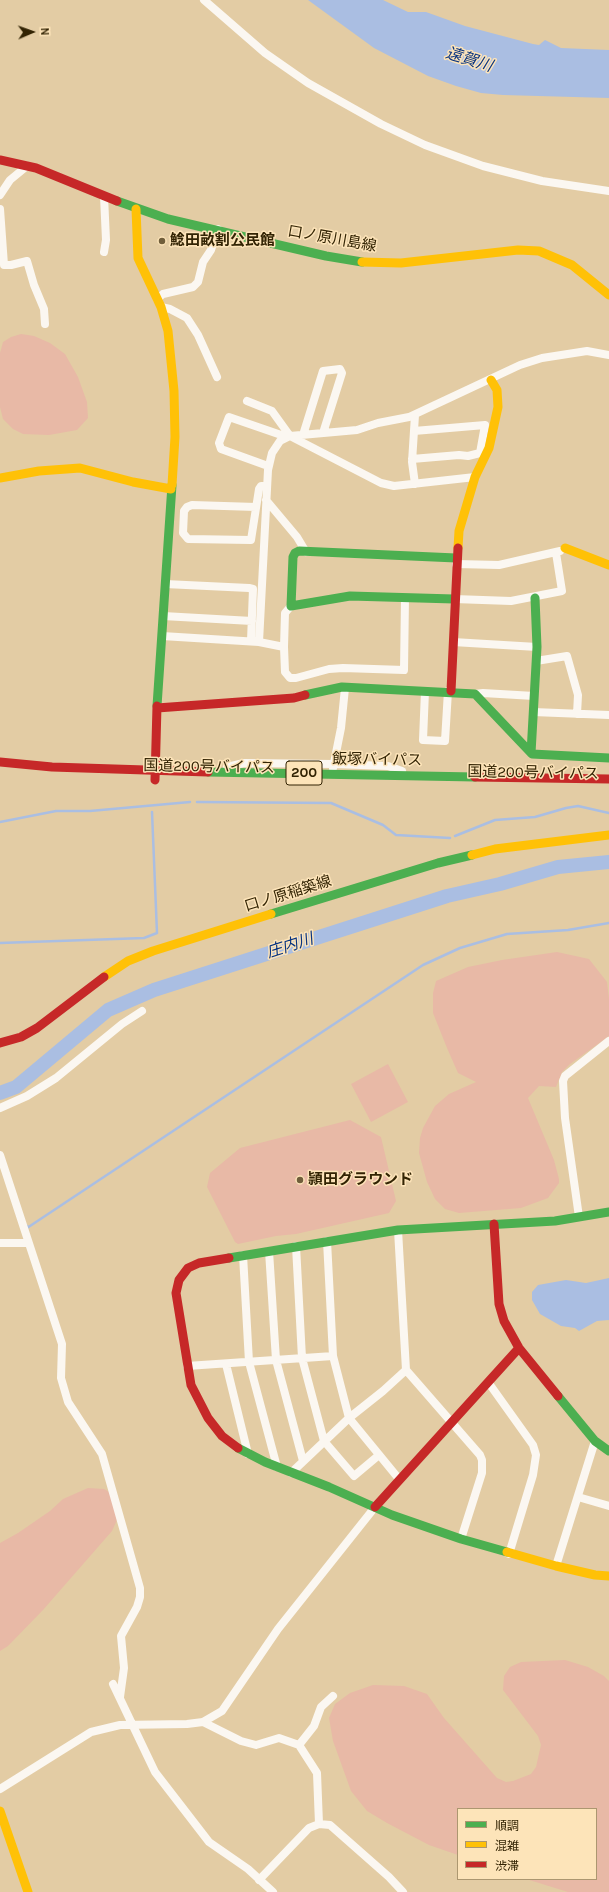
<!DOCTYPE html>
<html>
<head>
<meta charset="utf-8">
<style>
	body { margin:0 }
	#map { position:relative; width:609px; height:1892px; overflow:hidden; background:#e3cca4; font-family:Karla,"Noto Sans JP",sans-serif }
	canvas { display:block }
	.legend { position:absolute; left:457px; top:1808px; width:140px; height:72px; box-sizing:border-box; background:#fde4b9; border:1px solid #ac9770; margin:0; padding:5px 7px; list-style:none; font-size:12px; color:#322303 }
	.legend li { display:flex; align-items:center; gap:8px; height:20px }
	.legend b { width:20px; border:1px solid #ac9770 }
	.north { position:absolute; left:12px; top:12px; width:40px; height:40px; -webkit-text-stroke:3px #fde4b9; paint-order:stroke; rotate:88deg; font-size:11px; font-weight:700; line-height:16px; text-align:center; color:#322303 }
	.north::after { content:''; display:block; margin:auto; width:14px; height:18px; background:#322303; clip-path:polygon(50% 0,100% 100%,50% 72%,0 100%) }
</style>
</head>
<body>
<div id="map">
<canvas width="609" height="1892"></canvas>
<ul class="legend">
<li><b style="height:5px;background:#4caf50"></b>順調</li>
<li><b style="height:5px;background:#ffc107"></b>混雑</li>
<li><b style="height:5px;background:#c62828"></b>渋滞</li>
</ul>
<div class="north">N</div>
</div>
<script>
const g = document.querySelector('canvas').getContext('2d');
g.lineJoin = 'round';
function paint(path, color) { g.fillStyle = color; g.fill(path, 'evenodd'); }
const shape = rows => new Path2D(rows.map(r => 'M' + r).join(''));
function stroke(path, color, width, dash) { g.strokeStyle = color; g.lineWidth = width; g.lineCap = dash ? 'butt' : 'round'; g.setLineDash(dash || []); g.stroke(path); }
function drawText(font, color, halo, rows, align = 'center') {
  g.font = font + ' Karla,"Noto Sans JP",sans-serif'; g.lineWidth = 3; g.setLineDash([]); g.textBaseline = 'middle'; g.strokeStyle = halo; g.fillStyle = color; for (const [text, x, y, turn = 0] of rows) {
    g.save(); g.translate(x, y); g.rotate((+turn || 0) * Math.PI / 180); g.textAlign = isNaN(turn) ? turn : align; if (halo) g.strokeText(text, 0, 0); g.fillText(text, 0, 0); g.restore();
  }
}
paint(shape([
	[21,334,34,336,50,343,65,354,78,377,87,402,88,418,77,430,49,435,23,434,13,429,3,419,0,407,0,353,3,342,11,337],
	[557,952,589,959,607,982,609,999,609,1036,570,1064,562,1072,556,1087,539,1086,528,1098,554,1160,559,1179,559,1183,548,1198,521,1208,459,1213,445,1209,435,1199,427,1182,419,1153,420,1138,423,1128,435,1106,449,1094,476,1082,458,1073,447,1048,433,1013,433,993,436,981,468,967,502,960],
	[388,1064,408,1102,371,1122,351,1084],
	[350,1120,381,1137,396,1201,389,1213,296,1234,276,1236,238,1244,235,1242,207,1187,210,1173,240,1148],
	[88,1488,104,1489,111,1493,117,1520,112,1531,43,1610,8,1646,0,1651,0,1543,18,1533,50,1511,63,1499],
	[565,1660,588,1667,604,1676,609,1681,609,1892,568,1892,526,1879,596,1879,596,1809,458,1809,458,1855,429,1845,387,1823,367,1811,351,1791,333,1741,329,1718,335,1704,350,1693,373,1685,404,1686,427,1694,444,1718,497,1778,506,1782,513,1781,531,1774,536,1767,541,1745,538,1736,503,1690,504,1676,510,1667,521,1662]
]), '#e8b9a6');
paint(shape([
	[308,0,383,0,408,12,426,12,465,26,533,44,539,45,545,40,561,48,609,50,609,98,503,95,481,93,456,86,428,76,374,48],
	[609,1278,609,1320,597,1321,579,1331,575,1328,561,1326,540,1314,532,1300,532,1292,538,1285,566,1280,586,1283]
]), '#aabee2');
stroke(shape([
	[197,802,331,803,383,825,396,835,450,838],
	[0,822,56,811,90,811,190,802],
	[455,836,495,820,535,817,566,808,578,806,609,813],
	[0,943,144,938,157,933,152,812],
	[27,1226,27,1228,423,965,460,948,507,934,568,930,609,923]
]), '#aabee2', 2.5);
stroke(shape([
	[0,1093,16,1087,108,1010,154,990,447,896,500,884,558,867,609,862]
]), '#aabee2', 14);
stroke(shape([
	[204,0,265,53,308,83,381,124,425,145,483,166,542,181,609,191],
	[0,195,10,180,27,166],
	[104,196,106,240,104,252],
	[0,209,4,265,11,265,27,261,34,285,44,309,45,324],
	[157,299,163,294,193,287,198,282,203,262,211,250,218,229],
	[161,307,170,309,187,318,198,335,217,377],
	[247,401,272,411,290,436,381,483,394,486,475,477],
	[415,415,412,462,415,484],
	[303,435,323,371,340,369,342,373,323,433],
	[412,459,459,455,468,456,480,453,485,425,414,431],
	[268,466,221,449,219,443,229,417,287,437],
	[266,500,297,537,306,552],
	[256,507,192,505,187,507,184,511,183,533,188,539,251,540,259,489,261,486,267,486],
	[456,564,499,565,560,551],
	[165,584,249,588,253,589,251,641],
	[454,599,511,601,562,591,556,553],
	[163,616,252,621],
	[162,636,259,642,268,470,272,453,280,441,290,436,357,430,378,423,409,417,520,365,542,358,587,351,609,355],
	[259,642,284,647,285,672,290,678,296,678,329,669,343,668,404,670,405,598],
	[453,642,537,647],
	[284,647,285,613,291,606],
	[536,661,567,656,578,695,577,714],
	[425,691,423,740,445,741,448,691],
	[475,694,483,693,534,696],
	[533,712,609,715],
	[227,767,244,763,334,764,388,766,402,771],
	[333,768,341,728,345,688],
	[0,1108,27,1096,56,1078,122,1024,142,1011],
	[0,1155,62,1344,61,1378,68,1402,102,1454,140,1588,140,1597,137,1607,121,1636,124,1668,120,1697],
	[579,1217,565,1118,563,1081,565,1076,609,1041],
	[327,1241,333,1356,349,1418,383,1391,406,1370,398,1230],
	[0,1243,28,1243],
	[296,1246,302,1358,324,1441,354,1476,379,1455],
	[269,1251,276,1360,303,1461],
	[243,1255,249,1362,277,1467],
	[226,1364,248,1454],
	[187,1366,333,1356],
	[406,1370,480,1455,482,1460,482,1473,461,1539],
	[488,1382,533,1445,536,1455,533,1475,509,1554],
	[291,1473,349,1418,399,1479],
	[578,1497,609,1506],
	[556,1566,595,1441],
	[113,1684,155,1772,209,1842,248,1869,273,1892],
	[203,1722,241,1741,256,1745,279,1738,299,1745,317,1773,319,1824],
	[299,1745,314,1726,321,1707,333,1696],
	[0,1789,91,1732,120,1725,187,1724,203,1722,222,1711,278,1629,375,1507],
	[259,1880,309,1828,319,1824,330,1825,389,1877,403,1892]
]), '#fbf7f1', 8);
stroke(shape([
	[117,201,168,219,326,256,362,262],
	[454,599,350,596,291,606,293,557,295,553,299,551,456,558],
	[305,695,342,687,475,694,532,754,609,758],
	[157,706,172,485],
	[531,753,537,647,535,598],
	[208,772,475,777],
	[271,914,438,863,472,855],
	[229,1258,398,1230,555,1221,609,1212],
	[558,1396,595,1441,609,1451],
	[238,1448,265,1462,329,1487,392,1515,461,1539,507,1552]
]), '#4caf50', 9);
stroke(shape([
	[136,209,138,258,161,307,168,331,174,391,175,437,172,485],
	[362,262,401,263,518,250,539,251,572,265,609,295],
	[0,478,39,471,80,468,133,482,171,489],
	[458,548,459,531,475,477,489,448,498,407,497,390,491,380],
	[565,548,609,565],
	[472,855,495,849,609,835],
	[104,977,128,961,153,951,271,914],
	[507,1552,556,1566,595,1575,609,1576],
	[0,1811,28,1892]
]), '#ffc107', 9);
stroke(shape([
	[0,160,36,168,117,201],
	[451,691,458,548],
	[157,708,294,698,305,695],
	[0,762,52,767,208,772],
	[475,777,609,779],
	[155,780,157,706],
	[0,1043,21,1037,37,1028,104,977],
	[494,1224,499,1304,504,1321,519,1348,558,1396],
	[229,1258,199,1263,188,1268,179,1280,176,1293,191,1385,208,1418,222,1436,238,1448],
	[375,1507,519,1348]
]), '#c62828', 9);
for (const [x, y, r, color] of [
	[162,241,4,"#705e3b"],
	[300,1180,4,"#705e3b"]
]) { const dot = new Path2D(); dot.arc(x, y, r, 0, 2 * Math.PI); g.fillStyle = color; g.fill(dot); stroke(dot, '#fde4b9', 1.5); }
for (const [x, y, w] of [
	[304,773,36]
]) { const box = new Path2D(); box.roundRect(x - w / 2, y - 12, w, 24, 3); g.fillStyle = '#fde4b9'; g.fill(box); stroke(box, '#322303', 1); }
drawText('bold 14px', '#322303', null, [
	["200",304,773]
]);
drawText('15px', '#322303', '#fde4b9', [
	["口ノ原川島線",332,239,10],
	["飯塚バイパス",377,760,1],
	["国道200号バイパス",209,767,1],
	["国道200号バイパス",533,773,1],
	["口ノ原稲築線",288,894,-17]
]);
drawText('bold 15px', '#322303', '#fde4b9', [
	["鯰田畝割公民館",170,241],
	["頴田グラウンド",308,1180]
], 'left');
drawText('italic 16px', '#093480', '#fde4b9', [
	["遠賀川",469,60,17],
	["庄内川",290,946,-18]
]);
</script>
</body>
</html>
